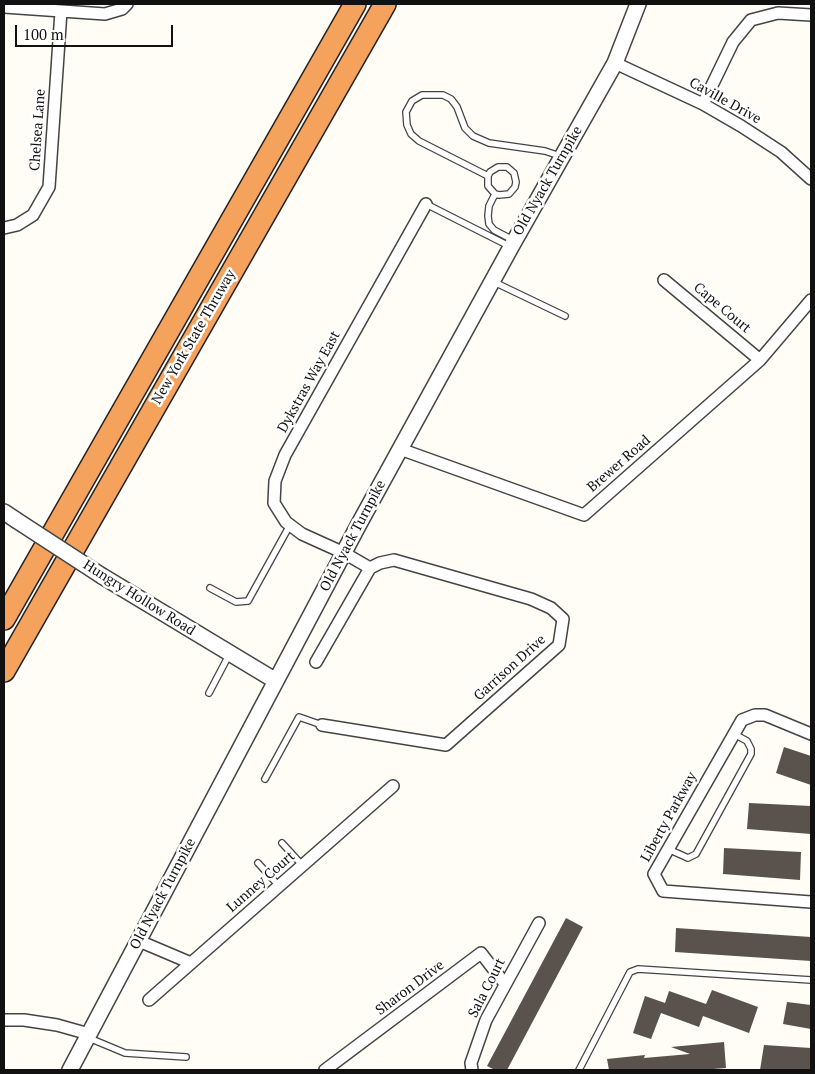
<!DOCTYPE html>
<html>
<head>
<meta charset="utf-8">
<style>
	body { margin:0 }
	#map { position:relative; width:815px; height:1074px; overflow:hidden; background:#fffdf5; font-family:"PT Serif",serif }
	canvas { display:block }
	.frame { position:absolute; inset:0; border:5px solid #111; pointer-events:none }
	.scale { position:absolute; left:15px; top:25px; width:158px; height:22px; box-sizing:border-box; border:2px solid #111; border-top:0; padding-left:6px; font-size:15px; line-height:18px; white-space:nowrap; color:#111; -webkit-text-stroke:4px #fff; paint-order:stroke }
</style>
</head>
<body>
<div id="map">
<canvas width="815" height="1074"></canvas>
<div class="frame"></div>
<div class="scale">100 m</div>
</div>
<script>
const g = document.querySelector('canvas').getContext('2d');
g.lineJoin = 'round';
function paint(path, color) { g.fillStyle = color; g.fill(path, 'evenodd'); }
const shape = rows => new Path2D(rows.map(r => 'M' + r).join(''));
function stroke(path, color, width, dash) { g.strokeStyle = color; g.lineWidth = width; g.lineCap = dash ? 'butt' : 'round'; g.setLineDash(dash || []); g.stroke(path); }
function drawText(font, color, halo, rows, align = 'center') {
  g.font = font + ' "PT Serif",serif'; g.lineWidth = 5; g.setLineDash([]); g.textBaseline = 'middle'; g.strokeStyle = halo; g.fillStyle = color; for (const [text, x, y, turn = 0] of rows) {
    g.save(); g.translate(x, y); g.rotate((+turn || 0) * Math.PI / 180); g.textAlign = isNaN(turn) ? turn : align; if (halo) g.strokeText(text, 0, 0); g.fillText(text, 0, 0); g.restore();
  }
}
paint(shape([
	[784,747,811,756,811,785,776,773],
	[749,803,811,806,811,834,747,829],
	[724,848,801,852,800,880,723,874],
	[566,918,583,927,507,1070,495,1070,487,1066],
	[676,928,811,937,811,961,675,952],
	[712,990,758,1007,749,1033,703,1016,699,1027,661,1013,651,1039,633,1033,645,996,665,1003,669,991,706,1004],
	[787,1002,811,1005,811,1029,783,1024],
	[724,1042,726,1068,700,1070,609,1070,607,1059,645,1055,644,1058,690,1054,671,1047],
	[764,1045,811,1048,811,1070,760,1070]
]), '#5a524d');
const service = shape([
	[488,176,488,186,495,194,499,195,509,194,515,187,516,182,514,173,507,167,498,167,490,172,488,176,419,141,411,134,407,125,406,112,412,101,422,95,443,95,451,99,457,107,465,128,473,136,489,143,545,151,560,156],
	[495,194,489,206,488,216,489,224,494,230,513,240],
	[426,204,511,247],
	[494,282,565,316],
	[210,588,236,602,248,601,290,525],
	[209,693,229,655],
	[265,779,299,717,322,725],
	[282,843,303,866],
	[668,849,688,858,696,854,751,754,751,749,747,741,734,734],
	[258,863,279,886],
	[89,1038,125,1053,186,1057],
	[579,1070,630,972,638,969,811,980]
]);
const minor = shape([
	[4,7,105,14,122,9,127,4],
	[615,63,703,104,741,126,781,152,811,179],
	[703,104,733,42,751,20,778,13,811,15],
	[4,228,17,225,33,215,49,187,61,11],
	[664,280,760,360],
	[400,449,584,515,760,360,811,300],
	[370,568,344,553,302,534,286,522,274,503,275,481,285,455,426,204],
	[316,662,370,568,380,563,394,560,531,599,551,608,563,619,559,645,446,745,322,725],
	[811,734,765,715,755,715,742,720,654,874,663,891,811,902],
	[139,941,191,963],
	[149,1000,393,786],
	[4,1020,24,1020,57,1025,89,1034],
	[325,1070,481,953,505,984],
	[472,1070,471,1063,486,1020,539,923]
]);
const tertiary = shape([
	[4,512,16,520],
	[102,576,276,681],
	[70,1070,359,524,511,247,615,63,638,4]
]);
const motorway = shape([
	[4,619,355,4],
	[4,671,385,4]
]);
stroke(service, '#444', 8);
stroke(minor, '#444', 14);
stroke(tertiary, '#444', 18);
stroke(motorway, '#222', 24);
stroke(service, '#fff', 5.5);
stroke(minor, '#fff', 11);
stroke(tertiary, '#fff', 15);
stroke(motorway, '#f5a25d', 21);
const tertiaryBridge = shape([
	[16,520,102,576]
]);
stroke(tertiaryBridge, '#444', 18, []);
stroke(tertiaryBridge, '#fff', 15);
drawText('14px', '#111', '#fff', [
	["Caville Drive",725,101,29],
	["Chelsea Lane",38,130,-86],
	["Old Nyack Turnpike",548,181,-60],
	["Cape Court",722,308,40],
	["New York State Thruway",194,337,-60],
	["Dykstras Way East",309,382,-61],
	["Brewer Road",619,464,-41],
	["Old Nyack Turnpike",353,536,-62],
	["Hungry Hollow Road",139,598,32],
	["Garrison Drive",510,668,-42],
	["Liberty Parkway",669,817,-61],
	["Lunney Court",261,882,-41],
	["Old Nyack Turnpike",163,894,-62],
	["Sharon Drive",410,988,-37],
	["Sala Court",487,988,-63]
]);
</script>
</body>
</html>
